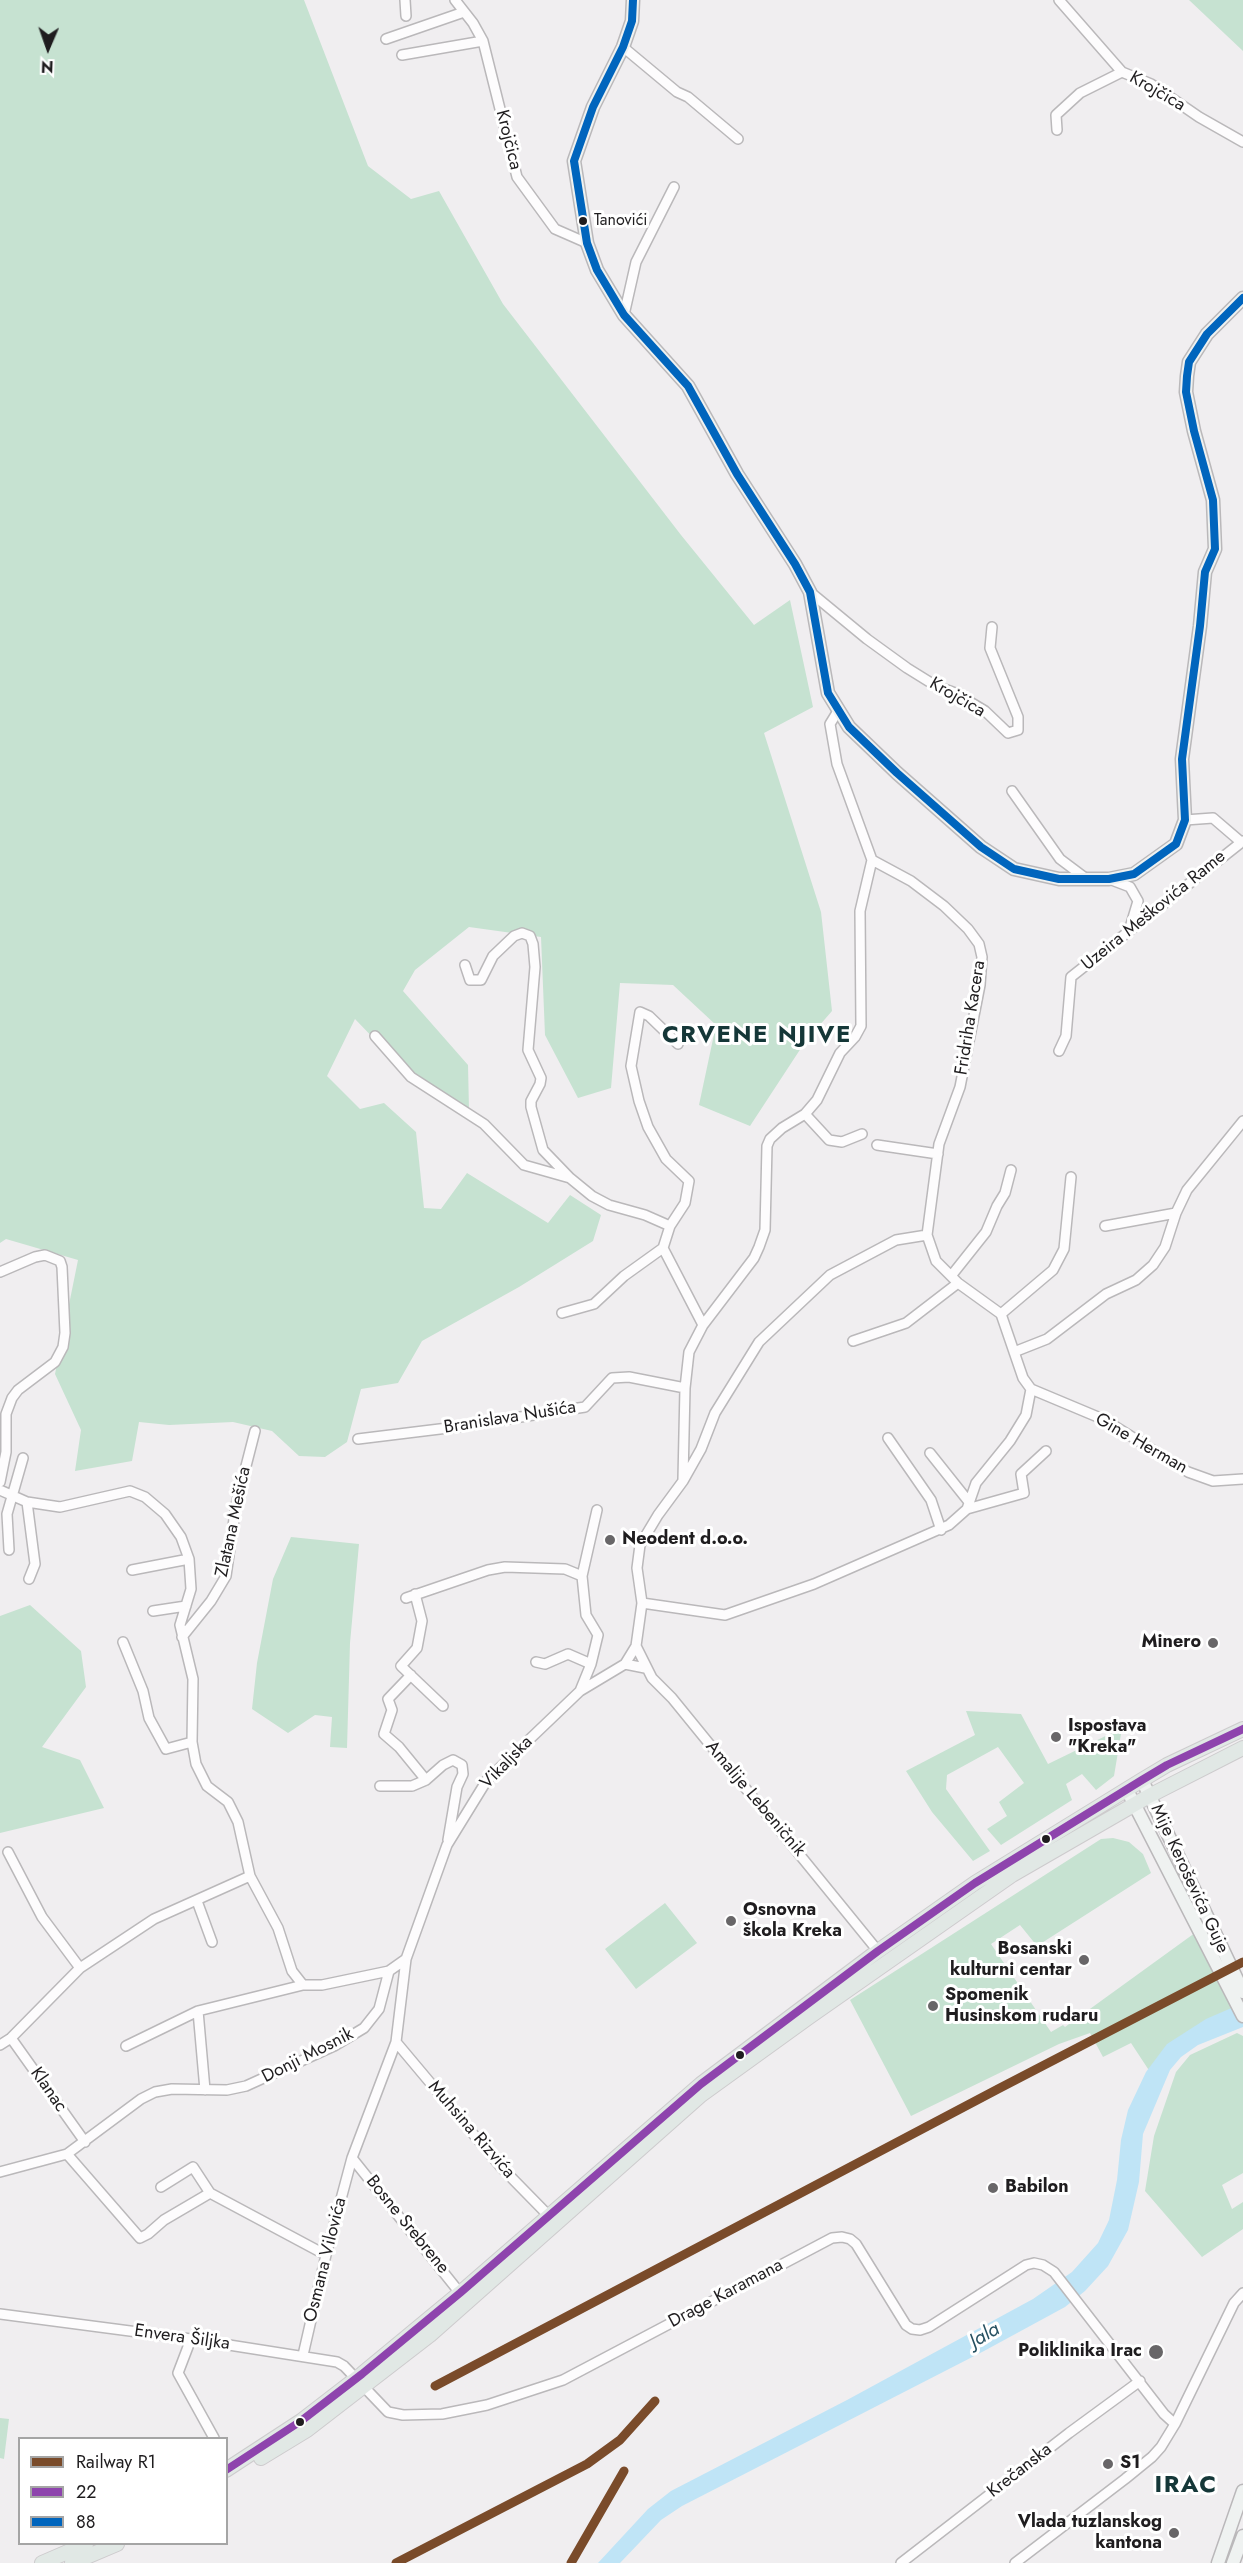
<!DOCTYPE html>
<html>
<head>
<meta charset="utf-8">
<style>
	body { margin:0 }
	#map { position:relative; width:1243px; height:2563px; overflow:hidden; background:#f0eef0; font-family:Jost,sans-serif }
	canvas { display:block }
	.legend { position:absolute; left:18px; top:2437px; width:210px; height:108px; box-sizing:border-box; background:#fff; border:2px solid #a5a5a5; margin:0; padding:8px 10px; list-style:none; font-size:18px; color:#1f1d1f }
	.legend li { display:flex; align-items:center; gap:12px; height:30px }
	.legend b { width:30px; border:2px solid #a5a5a5 }
	.north { position:absolute; left:18px; top:18px; width:60px; height:60px; -webkit-text-stroke:4px #fff; paint-order:stroke; rotate:182deg; font-size:16px; font-weight:700; line-height:24px; text-align:center; color:#1f1d1f }
	.north::after { content:''; display:block; margin:auto; width:21px; height:27px; background:#1f1d1f; clip-path:polygon(50% 0,100% 100%,50% 72%,0 100%) }
</style>
</head>
<body>
<div id="map">
<canvas width="1243" height="2563"></canvas>
<ul class="legend">
<li><b style="height:8px;background:#7a4b2a"></b>Railway R1</li>
<li><b style="height:8px;background:#8e44ad"></b>22</li>
<li><b style="height:8px;background:#0065bd"></b>88</li>
</ul>
<div class="north">N</div>
</div>
<script>
const g = document.querySelector('canvas').getContext('2d');
g.lineJoin = 'round';
function paint(path, color) { g.fillStyle = color; g.fill(path, 'evenodd'); }
const shape = rows => new Path2D(rows.map(r => 'M' + r).join(''));
function stroke(path, color, width, dash) { g.strokeStyle = color; g.lineWidth = width; g.lineCap = dash ? 'butt' : 'round'; g.setLineDash(dash || []); g.stroke(path); }
function drawText(font, color, halo, rows, align = 'center') {
  g.font = font + ' Jost,sans-serif'; g.lineWidth = 6; g.setLineDash([]); g.textBaseline = 'middle'; g.strokeStyle = halo; g.fillStyle = color; for (const [text, x, y, turn = 0] of rows) {
    g.save(); g.translate(x, y); g.rotate((+turn || 0) * Math.PI / 180); g.textAlign = isNaN(turn) ? turn : align; if (halo) g.strokeText(text, 0, 0); g.fillText(text, 0, 0); g.restore();
  }
}
paint(shape([
	[0,0,304,0,368,166,411,199,439,191,503,304,681,535,754,625,790,600,813,707,764,733,821,912,832,1011,805,1042,750,1126,699,1105,716,1025,673,985,620,983,611,1088,578,1098,545,1035,541,937,469,927,415,970,403,991,468,1065,469,1110,406,1072,355,1019,327,1076,360,1109,384,1103,416,1132,424,1208,441,1209,467,1173,548,1223,570,1195,601,1215,593,1241,519,1287,422,1341,398,1383,361,1389,347,1442,325,1457,299,1456,272,1431,233,1422,169,1425,139,1422,132,1461,75,1471,81,1430,55,1374,78,1260,6,1239,0,1243],
	[1189,0,1243,0,1243,51],
	[291,1537,359,1544,350,1643,347,1748,330,1747,332,1717,315,1715,288,1733,252,1709,257,1663,273,1579],
	[30,1605,81,1651,86,1687,42,1747,80,1760,104,1808,0,1833,0,1616],
	[966,1711,1021,1714,1048,1764,1122,1728,1114,1776,1096,1790,1082,1774,1066,1784,1072,1800,1001,1845,987,1829,1007,1816,999,1802,1024,1783,998,1747,947,1775,946,1789,990,1851,973,1861,932,1812,906,1771,975,1735],
	[1113,1838,1129,1842,1143,1854,1151,1873,1037,1946,1020,1925,991,1944,1051,2032,1063,2025,1065,2027,1199,1930,1242,2013,1192,2037,1154,2078,1131,2043,1103,2057,1090,2033,1059,2044,911,2116,850,2000,1101,1839],
	[665,1903,697,1943,636,1989,605,1949],
	[1237,2033,1243,2036,1243,2173,1222,2185,1232,2209,1243,2202,1243,2229,1202,2257,1145,2191,1154,2136,1176,2072,1190,2055],
	[0,2418,9,2419,4,2459,0,2458]
]), '#c6e2d1');
paint(shape([
	[1243,2003,1243,2027,1198,2045,1181,2057,1170,2070,1143,2134,1139,2182,1128,2230,1108,2266,1085,2291,1065,2307,984,2351,682,2506,661,2520,620,2563,598,2563,648,2509,671,2491,847,2400,1033,2299,1072,2272,1098,2243,1109,2220,1117,2180,1121,2140,1128,2110,1146,2072,1167,2044,1206,2019]
]), '#bfe4f6');
const street = shape([
	[405,0,406,16],
	[455,0,473,23,483,41,517,177,555,229,587,243],
	[1059,0,1122,72,1151,84,1199,117,1243,142],
	[386,39,464,12],
	[623,47,677,92,688,97,738,139],
	[402,55,483,41],
	[1057,130,1056,115,1080,93,1122,72],
	[624,315,636,262,674,187],
	[810,592,867,639,907,668,936,686,955,693,985,711,1008,733,1018,730,1018,717,990,648,992,627],
	[838,711,830,724,837,764,872,860],
	[1012,791,1060,859,1088,880],
	[1185,820,1213,818,1241,842],
	[1109,879,1130,887,1138,901,1129,931],
	[465,965,470,980,481,980,493,956,514,936,522,933,530,936,533,944,535,967,528,1050,541,1078,540,1084,531,1101,531,1107,543,1150,570,1178],
	[375,1036,411,1077,484,1124,524,1165,570,1178,592,1196,609,1205,645,1215,670,1226],
	[678,1044,649,1016,640,1012,631,1066,639,1101,648,1127,666,1159,689,1181,685,1203,670,1226,663,1248,703,1325],
	[1059,1051,1066,1036,1071,977,1243,841],
	[805,1114,829,1140,842,1142,862,1134],
	[877,1145,938,1154],
	[1105,1226,1176,1213],
	[927,1235,936,1261,958,1283,1001,1314,1023,1378,1031,1389,1105,1420,1188,1472,1213,1481,1243,1479],
	[0,1272,35,1257,45,1255,60,1261,62,1267,65,1333,63,1347,55,1362,18,1390,12,1398,6,1414,6,1452,0,1482],
	[951,1276,986,1232,997,1206,1005,1193,1011,1170],
	[562,1313,594,1304,624,1276,663,1248],
	[1001,1314,1053,1270,1064,1249,1071,1177],
	[853,1341,906,1323,958,1283],
	[1014,1352,1047,1339,1106,1294,1136,1280,1153,1265,1165,1247,1176,1213,1187,1190,1243,1121],
	[888,1438,931,1500,941,1530],
	[358,1439,456,1427,585,1407,612,1378,629,1377,685,1388],
	[930,1453,969,1502],
	[683,1479,685,1388,689,1352,703,1325,754,1258,759,1247,765,1230,767,1146,770,1139,782,1128,805,1114,817,1100,840,1053,855,1037,861,1026,860,911,872,860],
	[0,1490,27,1502,60,1507,130,1491,145,1497,165,1514,181,1537,189,1559,191,1589,180,1625,193,1679,192,1742,196,1764,207,1786,228,1802,238,1822,250,1876,278,1928,292,1971,303,1985,322,1985,389,1971],
	[27,1502,35,1564,29,1579],
	[967,1509,1024,1493,1021,1474,1046,1451],
	[9,1550,7,1514,23,1458],
	[132,1570,189,1559],
	[582,1576,597,1510],
	[415,1594,422,1621,417,1648,401,1666,443,1706],
	[406,1598,488,1570,505,1567,565,1569,582,1576,586,1615,598,1635,591,1664,580,1691],
	[642,1603,725,1615,814,1584,949,1525,967,1509,976,1483,1010,1441,1026,1415,1031,1389],
	[153,1611,186,1606],
	[182,1637,211,1601,226,1576,236,1505,255,1431],
	[123,1642,143,1691,149,1718,166,1749,192,1742],
	[636,1646,652,1678,672,1698,878,1951],
	[536,1662,545,1664,568,1654,591,1664],
	[625,1664,636,1646,642,1603,637,1568,640,1545,658,1515,683,1481,701,1449,715,1413,759,1342,830,1275,896,1240,927,1235,939,1144,960,1087,980,985,982,957,979,944,968,929,944,906,911,881,872,860],
	[426,1780,443,1765,453,1760,462,1765,463,1774,457,1787,448,1840],
	[380,1786,412,1786,426,1780,399,1747,384,1734,392,1710,388,1699,411,1675],
	[8,1852,42,1917,80,1968],
	[197,1901,212,1942],
	[198,2011,205,2090],
	[11,2038,85,2142],
	[396,2042,500,2166,548,2215],
	[0,2045,11,2038,80,1968,154,1919,250,1876],
	[126,2046,198,2011,303,1985],
	[67,2154,140,2238,148,2234,164,2220,210,2193,326,2255],
	[352,2158,460,2293],
	[0,2172,67,2154,141,2099,155,2092,172,2089,227,2090,246,2086,334,2046,364,2028,379,2009,389,1971,406,1959],
	[161,2187,193,2167,210,2193],
	[0,2314,191,2339,337,2362,344,2366,388,2412,403,2415,442,2414,487,2405,563,2380,832,2238,842,2237,850,2239,856,2244,906,2325,912,2329,920,2330,929,2327,1026,2265,1034,2263,1043,2265,1054,2272,1164,2414,1175,2424],
	[191,2339,178,2373,214,2438],
	[303,2355,326,2255,352,2158,396,2042,406,1959,447,1845,487,1780,580,1691,625,1664,645,1668],
	[901,2563,1069,2433,1140,2381],
	[1015,2563,1125,2479,1152,2457,1161,2447,1175,2424,1234,2303,1243,2293]
]);
const secondary = shape([
	[633,0,632,21,623,47,593,107,574,161,587,243,597,270,624,315,688,386,737,474,795,564,810,592,828,693,849,727,897,773,981,847,1014,869,1059,879,1109,879,1134,874,1176,844,1185,820,1182,759,1200,626,1205,572,1215,549,1213,500,1194,431,1186,392,1187,376,1189,362,1207,334,1243,298],
	[1142,1780,1243,1992],
	[1127,1790,1243,2016],
	[1218,2563,1243,2491],
	[1233,2563,1243,2536]
]);
const primary = shape([
	[261,2458,307,2430,430,2335,701,2095,809,2017,1012,1875,1149,1796,1243,1748],
	[226,2470,301,2421,362,2374,460,2293,701,2084,878,1951,975,1883,1142,1780,1167,1765,1243,1729],
	[42,2563,86,2544],
	[72,2563,117,2544]
]);
stroke(street, '#bab8ba', 12);
stroke(secondary, '#bab8ba', 15);
stroke(primary, '#cdcbcd', 16);
stroke(street, '#fdfcfd', 9);
stroke(secondary, '#eff2f1', 12);
stroke(primary, '#e1e8e5', 14);
stroke(shape([
	[226,2470,301,2421,362,2374,460,2293,701,2084,878,1951,975,1883,1142,1780,1167,1765,1243,1729]
]), '#8e44ad', 8);
stroke(shape([
	[633,0,632,21,623,47,593,107,574,161,587,243,597,270,624,315,688,386,737,474,795,564,810,592,828,693,849,727,897,773,981,847,1014,869,1059,879,1109,879,1134,874,1176,844,1185,820,1182,759,1200,626,1205,572,1215,549,1213,500,1194,431,1186,392,1187,376,1189,362,1207,334,1243,298]
]), '#0065bd', 8);
stroke(shape([
	[435,2386,998,2089,1243,1962],
	[396,2563,587,2464,620,2440,655,2401],
	[571,2563,624,2471]
]), '#7a4b2a', 9);
for (const [x, y, r, color] of [
	[583,221,5,"#1f1d1f"],
	[610,1540,6,"#686668"],
	[1213,1643,6,"#686668"],
	[1056,1737,6,"#686668"],
	[1046,1839,5,"#1f1d1f"],
	[731,1921,6,"#686668"],
	[1084,1960,6,"#686668"],
	[933,2006,6,"#686668"],
	[740,2055,5,"#1f1d1f"],
	[993,2188,6,"#686668"],
	[1156,2352,8,"#686668"],
	[300,2422,5,"#1f1d1f"],
	[1108,2464,6,"#686668"],
	[1174,2533,6,"#686668"]
]) { const dot = new Path2D(); dot.arc(x, y, r, 0, 2 * Math.PI); g.fillStyle = color; g.fill(dot); stroke(dot, '#fff', 2); }
drawText('16px', '#1f1d1f', '#fff', [
	["Tanovići",594,221]
], 'left');
drawText('18px', '#1f1d1f', '#fff', [
	["Krojčica",1157,92,30],
	["Krojčica",508,140,76],
	["Krojčica",957,698,30],
	["Uzeira Meškovića Rame",1154,911,-39],
	["Fridriha Kacera",971,1018,-81],
	["Branislava Nušića",510,1418,-9],
	["Gine Herman",1141,1444,30],
	["Zlatana Mešića",234,1522,-78],
	["Vikaljska",507,1763,-46],
	["Amalije Lebeničnik",755,1799,50],
	["Mije Keroševića Guje",1189,1879,65],
	["Donji Mosnik",308,2056,-27],
	["Klanac",48,2090,55],
	["Muhsina Rizvića",471,2130,49],
	["Bosne Srebrene",407,2225,51],
	["Osmana Vilovića",326,2260,-76],
	["Drage Karamana",726,2294,-28],
	["Envera Šiljka",182,2338,8],
	["Krečanska",1020,2471,-38]
]);
drawText('bold 18px', '#1f1d1f', '#fff', [
	["Neodent d.o.o.",622,1540],
	["Minero",1201,1643,"right"],
	["Ispostava",1068,1727],
	["\"Kreka\"",1068,1748],
	["Osnovna",743,1911],
	["škola Kreka",743,1932],
	["Bosanski",1072,1950,"right"],
	["kulturni centar",1072,1971,"right"],
	["Spomenik",945,1996],
	["Husinskom rudaru",945,2017],
	["Babilon",1005,2188],
	["Poliklinika Irac",1142,2352,"right"],
	["S1",1120,2464],
	["Vlada tuzlanskog",1162,2523,"right"],
	["kantona",1162,2544,"right"]
], 'left');
drawText('italic 20px', '#265061', '#fff', [
	["Jala",985,2336,-30]
]);
g.letterSpacing = '1.5px';
drawText('bold 24px', '#153738', '#fff', [
	["CRVENE NJIVE",757,1036],
	["IRAC",1186,2486]
]);
g.letterSpacing = '0px';
</script>
</body>
</html>
